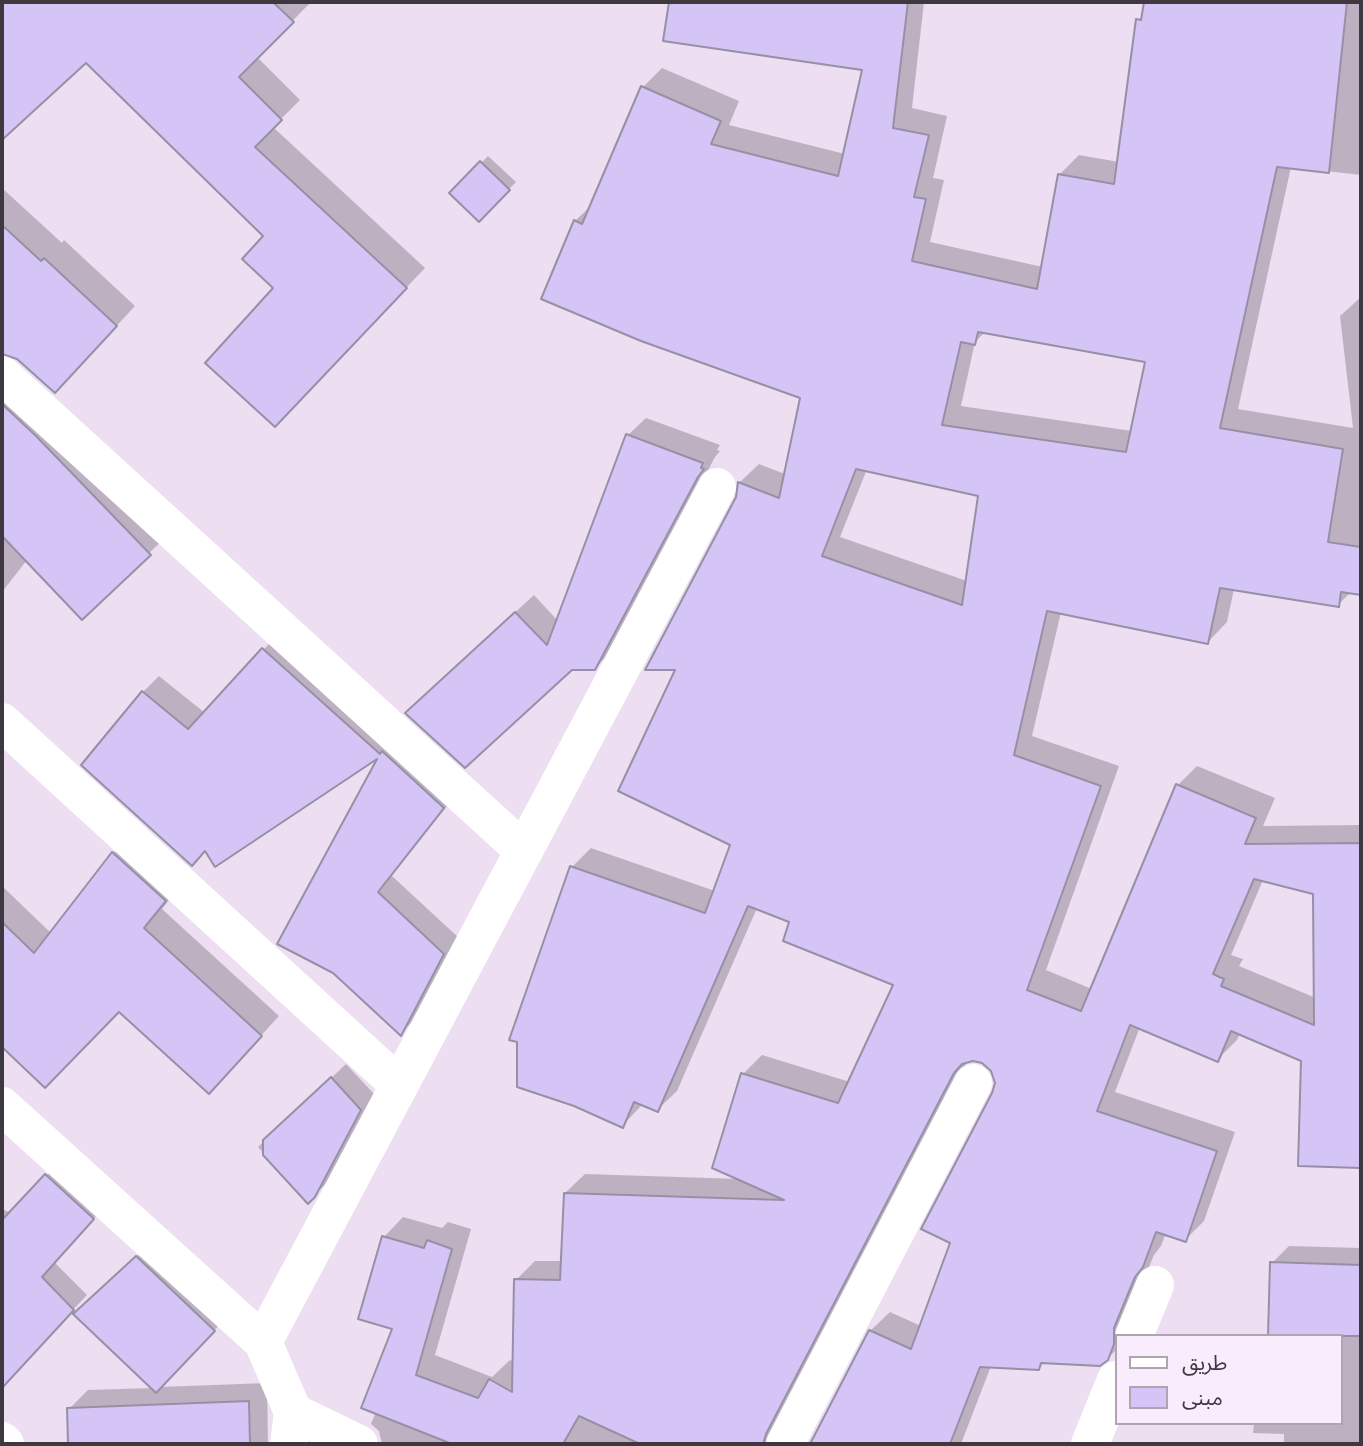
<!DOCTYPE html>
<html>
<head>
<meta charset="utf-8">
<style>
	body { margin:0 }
	#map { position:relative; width:1363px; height:1446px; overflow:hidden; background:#eddef2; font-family:"Nunito Sans","Noto Sans Arabic",sans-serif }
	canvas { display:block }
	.frame { position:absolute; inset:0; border:4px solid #3e3940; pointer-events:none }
	.legend { position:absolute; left:1115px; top:1334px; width:228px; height:91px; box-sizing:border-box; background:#f9edfd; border:2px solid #aea5b1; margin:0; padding:9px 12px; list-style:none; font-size:21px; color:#3e3940 }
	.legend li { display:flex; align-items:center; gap:14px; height:35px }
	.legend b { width:35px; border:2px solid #aea5b1 }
</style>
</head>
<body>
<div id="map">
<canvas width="1363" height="1446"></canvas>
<div class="frame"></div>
<ul class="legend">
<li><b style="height:9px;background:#fff"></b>طريق</li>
<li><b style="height:19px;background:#d4c5f6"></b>مبنى</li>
</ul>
</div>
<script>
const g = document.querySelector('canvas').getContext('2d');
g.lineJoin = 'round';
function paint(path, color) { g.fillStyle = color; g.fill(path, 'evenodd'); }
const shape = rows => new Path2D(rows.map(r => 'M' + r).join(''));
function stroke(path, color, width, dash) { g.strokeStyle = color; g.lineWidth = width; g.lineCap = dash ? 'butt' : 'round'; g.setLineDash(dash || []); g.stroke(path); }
paint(shape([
	[21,2,311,2,257,57,300,100,273,127,425,268,294,406,265,236,86,61,2,137,2,30,27,7],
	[671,2,924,2,912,108,947,116,933,178,944,180,930,242,1043,267,1059,175,1079,155,1119,162,1138,20,1144,15,1146,2,1361,2,1361,175,1291,167,1238,409,1353,428,1340,316,1361,297,1361,594,1351,592,1338,605,1234,589,1227,622,1208,642,1061,612,1032,736,1119,766,1046,970,1092,989,1178,785,1197,766,1275,798,1263,826,1361,825,1361,1167,1300,1164,1303,1060,1240,1033,1237,1040,1218,1059,1140,1027,1115,1092,1235,1132,1204,1221,1185,1240,1166,1233,1161,1246,1154,1255,1132,1307,1116,1336,1116,1350,1107,1359,1045,1362,1038,1368,991,1366,961,1444,811,1444,870,1331,890,1312,921,1326,952,1242,997,1083,993,1071,983,1062,973,1059,967,1062,784,1413,795,1444,382,1444,379,1431,371,1424,376,1412,395,1328,384,1237,403,1217,442,1228,448,1222,471,1229,435,1355,492,1377,510,1360,515,1363,516,1280,535,1261,563,1261,565,1193,585,1174,741,1179,743,1074,762,1055,850,1082,895,984,791,921,757,908,677,1091,657,1110,643,1104,622,1126,572,867,591,848,715,891,732,844,678,668,738,498,739,483,759,464,785,474,802,397,575,221,593,204,643,87,662,68,739,101,729,125,845,154,864,69,665,39],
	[985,332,1148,360,1132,431,961,406,975,342],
	[867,469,980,495,967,581,840,537],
	[1263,880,1315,893,1316,998,1239,966,1243,959,1231,955],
	[488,156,516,182,479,220,452,193],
	[2,188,62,243,64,240,135,306,74,372,2,352],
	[2,365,168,535,149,553,27,560,2,592],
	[646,418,720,445,717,450,720,451,715,457,613,650,595,668,571,668,425,695,534,595,558,621,628,435],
	[279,633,459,791,392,876,459,938,416,1018,400,1034,334,972,382,754,206,850,192,864,83,764,143,692,159,676,205,713],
	[132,835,183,882,162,909,279,1016,227,1073,119,1010,14,1050,2,1039,2,886,51,933,113,853],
	[346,1064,375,1095,329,1181,308,1201,258,1147],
	[60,1161,107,1204,54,1262,87,1295,4,1383,2,1381,2,1209,11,1213],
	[151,1243,228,1316,159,1387,267,1383,268,1444,70,1444,69,1409,88,1390,153,1388,89,1300],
	[1289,1246,1361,1248,1361,1444,1284,1444,1284,1434,1253,1433,1254,1423,1340,1423,1340,1336,1272,1263]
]), '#0003');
const building = shape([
	[2,2,273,2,294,22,239,77,282,120,255,147,407,288,275,427,205,363,273,288,242,259,263,236,86,63,2,140,2,2],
	[669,2,908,2,893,128,929,135,914,197,926,199,912,261,1037,289,1058,174,1114,184,1136,19,1141,20,1144,2,1347,2,1329,173,1277,167,1220,428,1343,449,1328,542,1361,547,1361,595,1341,592,1339,607,1220,588,1208,644,1047,611,1014,755,1101,786,1027,990,1081,1011,1176,784,1256,818,1245,844,1361,843,1361,1168,1298,1166,1301,1061,1231,1031,1218,1062,1130,1025,1097,1111,1217,1151,1186,1242,1156,1232,1143,1267,1135,1277,1114,1328,1114,1344,1108,1360,1100,1366,1041,1363,1039,1370,980,1367,950,1444,810,1444,869,1330,911,1349,950,1243,921,1229,992,1093,995,1083,991,1071,982,1063,973,1061,962,1064,954,1073,766,1434,763,1444,640,1444,579,1416,563,1444,452,1444,361,1408,392,1329,358,1319,382,1236,424,1248,427,1240,452,1249,416,1375,478,1398,489,1379,512,1392,514,1279,560,1280,564,1193,784,1200,712,1168,741,1073,838,1103,893,985,783,941,789,922,748,906,658,1112,634,1102,623,1128,574,1106,517,1087,517,1042,509,1040,570,866,705,913,730,845,618,791,675,670,645,670,736,497,738,482,779,498,800,398,641,341,541,299,574,220,582,224,641,86,721,121,711,144,838,176,862,70,663,41,669,2],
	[978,332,1145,362,1126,452,942,425,961,342,975,345,978,332],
	[856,469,978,496,962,605,822,556,856,469],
	[1254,879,1313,894,1314,1025,1221,986,1224,979,1213,974,1254,879],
	[480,161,510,190,479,222,449,193,480,161],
	[2,225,41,261,44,258,117,326,55,393,17,359,2,354,2,225],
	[2,404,36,436,151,555,82,620,2,536,2,404],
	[626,434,703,463,701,468,704,469,698,477,595,670,572,670,465,768,405,713,515,612,547,645,626,434],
	[262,648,380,754,382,751,444,808,378,892,444,954,401,1036,333,973,277,944,377,759,215,867,205,851,192,866,81,765,142,691,188,729,262,648],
	[112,852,166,901,144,928,262,1036,209,1094,119,1012,45,1088,2,1047,2,922,34,953,112,852],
	[331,1077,361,1110,315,1197,308,1204,263,1155,263,1140,331,1077],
	[45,1174,94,1219,42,1277,74,1310,2,1388,2,1220,45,1174],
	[136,1256,215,1331,156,1393,73,1314,136,1256],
	[1270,1262,1361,1265,1361,1336,1268,1336,1270,1262],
	[249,1401,250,1444,68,1444,67,1408,249,1401]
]);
paint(building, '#d4c5f6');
stroke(building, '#9690a5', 2);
stroke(shape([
	[2,375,524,851],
	[2,722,399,1085],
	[2,1106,263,1342],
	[1134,1336,1155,1285],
	[293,1412,359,1444],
	[2,1441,5,1444],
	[289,1444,293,1412,263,1342,717,487],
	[785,1444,973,1083],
	[1090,1444,1116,1380]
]), '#fff', 38);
</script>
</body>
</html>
